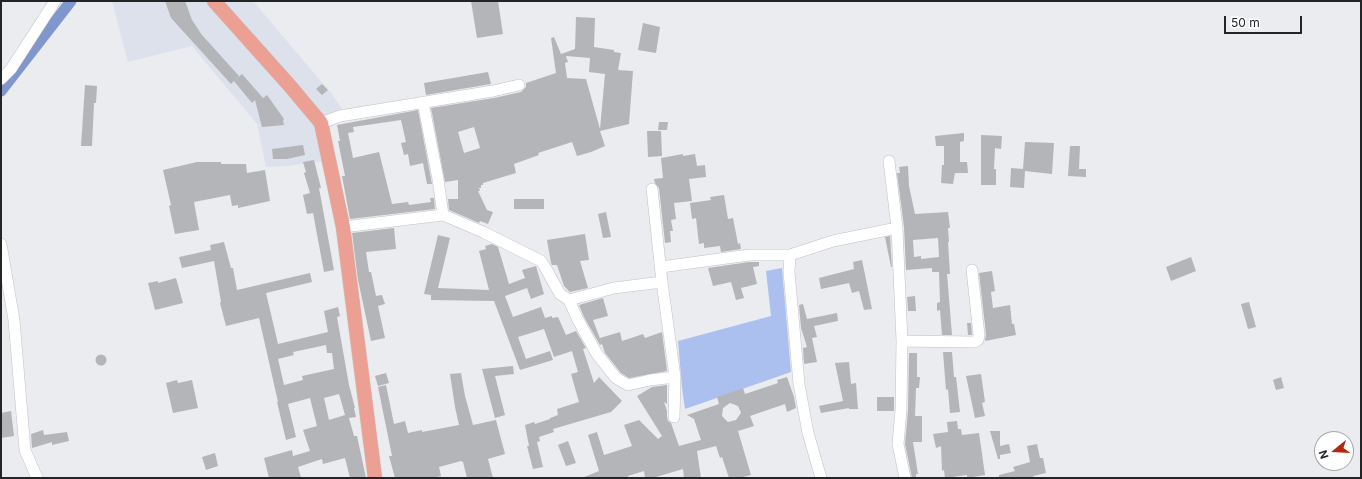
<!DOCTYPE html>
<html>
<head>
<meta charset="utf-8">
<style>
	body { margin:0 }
	#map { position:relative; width:1362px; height:479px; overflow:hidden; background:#eaecf0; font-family:Inter,sans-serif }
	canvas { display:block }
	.frame { position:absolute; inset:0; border:2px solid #232426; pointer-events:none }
	.north { position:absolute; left:1314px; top:431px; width:40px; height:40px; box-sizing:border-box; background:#fff; border:1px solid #a7a7a8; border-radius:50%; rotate:252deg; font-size:11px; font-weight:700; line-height:16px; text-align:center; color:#232426 }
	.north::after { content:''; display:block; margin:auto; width:14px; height:18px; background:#b32611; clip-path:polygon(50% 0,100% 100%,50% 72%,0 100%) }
	.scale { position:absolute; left:1224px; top:16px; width:78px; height:18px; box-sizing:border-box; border:2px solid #232426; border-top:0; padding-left:5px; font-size:12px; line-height:14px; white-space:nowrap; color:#232426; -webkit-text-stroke:3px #fff; paint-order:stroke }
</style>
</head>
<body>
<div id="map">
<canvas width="1362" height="479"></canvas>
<div class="frame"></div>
<div class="north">N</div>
<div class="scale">50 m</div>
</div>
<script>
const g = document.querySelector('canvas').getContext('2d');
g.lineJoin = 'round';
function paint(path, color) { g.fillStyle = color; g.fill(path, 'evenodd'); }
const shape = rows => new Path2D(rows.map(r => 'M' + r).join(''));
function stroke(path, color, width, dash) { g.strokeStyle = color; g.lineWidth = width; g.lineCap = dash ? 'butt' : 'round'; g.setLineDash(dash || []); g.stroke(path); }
paint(shape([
	[112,1,253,1,331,93,347,116,325,131,324,161,288,166,266,167,257,124,192,46,128,62]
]), '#dce1ec');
paint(shape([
	[782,268,791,372,685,409,682,388,678,341,771,316,766,271]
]), '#acc0ef');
stroke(shape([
	[1,91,71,1]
]), '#8097cd', 11);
paint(shape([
	[165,1,185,1,192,20,202,35,239,76,231,84,171,18],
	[471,1,498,1,503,34,477,38],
	[576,17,595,18,594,47,614,50,614,52,621,53,618,70,633,71,629,124,600,131,605,146,591,152,577,156,572,142,538,153,539,155,514,164,516,173,483,183,483,185,481,185,481,188,479,188,480,191,478,191,487,210,493,212,488,224,480,221,479,223,449,210,448,199,458,199,458,180,445,182,431,108,494,98,521,92,526,87,526,83,556,73,551,38,554,37,561,54,575,49],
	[566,56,590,58,589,72,605,74,600,129,586,79,567,78,565,63,568,62],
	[474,127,480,148,464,153,458,132],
	[643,23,660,27,656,53,638,50],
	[488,72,491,84,426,95,424,83],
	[242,74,263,98,267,95,284,119,283,120,284,125,262,127,255,100,252,103,234,81],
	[322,84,328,90,322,95,316,89],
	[85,85,97,86,96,103,94,103,92,146,81,146],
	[418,110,432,184,427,184,423,163,410,166,408,154,404,155,401,143,406,142,401,120,353,127,354,132,348,133,353,158,379,152,392,204,408,202,409,205,431,202,430,198,434,198,435,209,350,219,342,176,345,176,338,141,340,141,337,125],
	[659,122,668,122,667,130,658,130],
	[647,131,661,131,662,156,648,157],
	[964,133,964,141,960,142,960,162,967,162,968,173,955,173,953,184,941,183,942,165,944,165,944,146,936,146,935,136],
	[981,135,1002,136,1001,149,995,148,994,169,996,169,996,185,981,185],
	[1025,142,1054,143,1052,174,1025,171,1024,188,1010,187,1011,168,1023,169],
	[303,145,305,155,287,159,273,159,272,149],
	[1070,146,1080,146,1079,169,1086,169,1086,177,1068,176],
	[683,154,683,156,695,154,697,166,705,165,706,177,689,179,692,201,674,203,676,219,671,220,673,231,670,231,671,242,665,243,659,188,655,183,654,179,663,178,661,158],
	[314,160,321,188,319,188,334,270,324,272,313,213,307,214,303,195,310,193,304,173,306,172,303,162],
	[197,162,221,162,221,164,246,164,247,173,265,170,270,201,238,208,238,205,232,206,230,195,194,202,199,230,175,234,169,206,171,205,163,170],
	[908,166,909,186,915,214,948,212,950,228,948,228,949,242,948,242,950,274,947,274,952,335,942,335,940,310,937,311,937,303,940,302,939,272,932,272,932,268,906,270,904,227,897,173,900,173,899,167],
	[938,238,939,257,921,259,921,256,914,257,913,240],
	[724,195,728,219,733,218,738,244,740,243,741,249,721,252,720,246,704,248,704,243,699,244,696,218,692,219,690,203,711,200,710,197],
	[514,199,544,199,544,209,514,209],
	[606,212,611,237,603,238,598,214],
	[394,228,396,249,366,252,369,272,371,272,376,296,382,295,385,304,378,306,385,338,371,341,358,280,352,233],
	[585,234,589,260,580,261,588,288,570,292,564,286,557,265,552,265,551,263,547,240],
	[438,235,450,238,438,288,489,290,479,251,486,249,485,246,492,244,498,247,509,284,525,278,522,270,536,266,544,294,531,299,527,288,505,296,513,317,541,307,545,318,552,316,552,318,558,317,566,335,576,331,586,348,583,349,594,383,599,377,622,401,611,412,553,429,554,432,539,437,540,441,537,442,543,467,533,469,527,446,529,446,525,425,534,422,535,424,550,419,550,418,558,415,557,409,579,402,571,374,578,372,572,351,554,357,544,329,518,337,526,359,550,351,553,360,520,370,494,301,431,300,431,295,424,294],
	[890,236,892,267,891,267,885,237],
	[224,242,231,268,233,268,237,290,310,273,312,282,266,293,278,344,328,332,324,311,338,307,340,316,337,317,349,385,355,408,354,408,356,417,349,418,354,436,357,436,366,478,350,478,345,458,323,464,322,459,298,467,301,478,269,478,264,458,292,450,293,456,310,451,303,430,317,426,310,398,288,404,296,437,286,440,277,402,278,402,259,318,226,326,220,303,221,302,214,261,182,268,179,257,211,250,210,245],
	[326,345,327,353,332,353,334,369,302,376,303,380,284,385,278,359,294,355,293,352],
	[339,394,345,415,329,420,324,398],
	[1191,257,1196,271,1171,281,1166,267],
	[862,260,872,309,864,310,859,291,852,293,849,283,821,289,819,278,854,269,853,262],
	[749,262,759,262,759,266,753,267,757,284,741,288,744,298,736,300,731,282,713,286,708,268],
	[992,271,995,291,991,292,993,308,1010,305,1012,324,1014,324,1016,335,985,341,986,334,979,273],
	[176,278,183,303,155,310,148,283,158,281,158,283],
	[915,296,916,311,908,311,907,297],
	[603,298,608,316,593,320,602,344,600,345,584,317,579,305],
	[1249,302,1256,327,1248,329,1241,304],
	[803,304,807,319,837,313,838,321,814,326,817,337,812,338,817,362,804,364,803,348,807,347,801,328,799,305],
	[967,323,971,323,972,335,968,335],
	[620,332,622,341,643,334,645,338,662,332,667,371,629,378,621,373,605,353,600,338],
	[943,352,952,352,954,377,956,377,960,412,950,413,948,389,946,390],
	[909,353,917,353,917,377,920,377,919,388,916,388,915,416,922,416,922,442,913,442,918,474,916,474,916,478,912,478,905,444,908,410],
	'95.5 360a5.5 5.5 0 1 1 11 0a5.5 5.5 0 1 1-11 0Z',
	[849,362,851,384,856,383,858,409,849,409,849,408,821,413,819,406,843,401,835,363],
	[513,366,514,374,495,376,505,415,495,418,482,369],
	[386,373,389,383,378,386,375,376],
	[461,373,465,396,473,425,496,420,505,454,488,459,493,478,467,478,463,462,461,461,439,467,441,476,434,478,395,478,389,456,392,456,378,387,386,385,394,424,405,421,408,433,422,430,422,432,459,425,455,407,450,374],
	[981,374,985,402,982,403,985,416,975,418,966,376],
	[787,377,794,397,796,408,787,412,785,404,750,416,754,426,738,431,751,475,739,478,729,478,722,457,720,458,716,446,697,451,701,478,684,478,683,469,656,477,656,478,645,478,644,471,628,476,628,478,582,478,599,471,588,435,597,432,604,455,632,446,624,425,639,420,658,439,662,436,637,396,652,387,667,385,667,404,664,402,667,411,667,417,668,421,671,423,679,446,701,440,694,419,687,415,719,404,717,397,743,388,745,394,778,383,777,380],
	[730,403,738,406,741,413,736,420,728,422,722,416,723,408],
	[1281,377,1284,388,1276,390,1273,380],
	[177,380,178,383,192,380,198,408,173,413,166,383],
	[877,397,894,397,894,411,877,411],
	[11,411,14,436,1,438,1,413],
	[957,421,958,429,961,429,962,435,979,433,985,475,967,478,967,475,945,478,944,470,942,471,941,446,936,448,933,434,948,432,947,422],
	[43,430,44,435,67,432,69,441,52,445,52,442,32,448,31,434],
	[990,431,1000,431,1000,446,1009,444,1011,453,1000,455,1000,459,998,459],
	[568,441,576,463,566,466,558,445],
	[1037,444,1040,458,1043,458,1046,473,1033,476,1034,478,999,478,999,475,1015,471,1013,467,1030,462,1027,446],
	[215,453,218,466,206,470,202,457]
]), '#b3b5b8');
const minor = shape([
	[1,79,11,69,55,1],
	[423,102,438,179,443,215],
	[321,123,340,116,493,91,519,85],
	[889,161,897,228,902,341,901,410,898,444,905,478],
	[652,189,662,282,675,377,674,417],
	[343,227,443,215,483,232,541,261,545,267,560,294,569,300,614,288,662,282],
	[1,244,14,320,25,450,37,478],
	[661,267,749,255,790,255],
	[569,300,578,320,597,354,616,378,628,385,650,380,675,377],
	[902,341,974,342,978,340,979,335,972,270],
	[821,478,808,433,799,384,789,272,790,255,833,241,897,228]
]);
const major = shape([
	[214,1,290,86,321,123,343,227,375,478]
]);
stroke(minor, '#bfc1c5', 12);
stroke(major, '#cacacb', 15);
stroke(minor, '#fff', 11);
stroke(major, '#eca093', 14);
</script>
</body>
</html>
